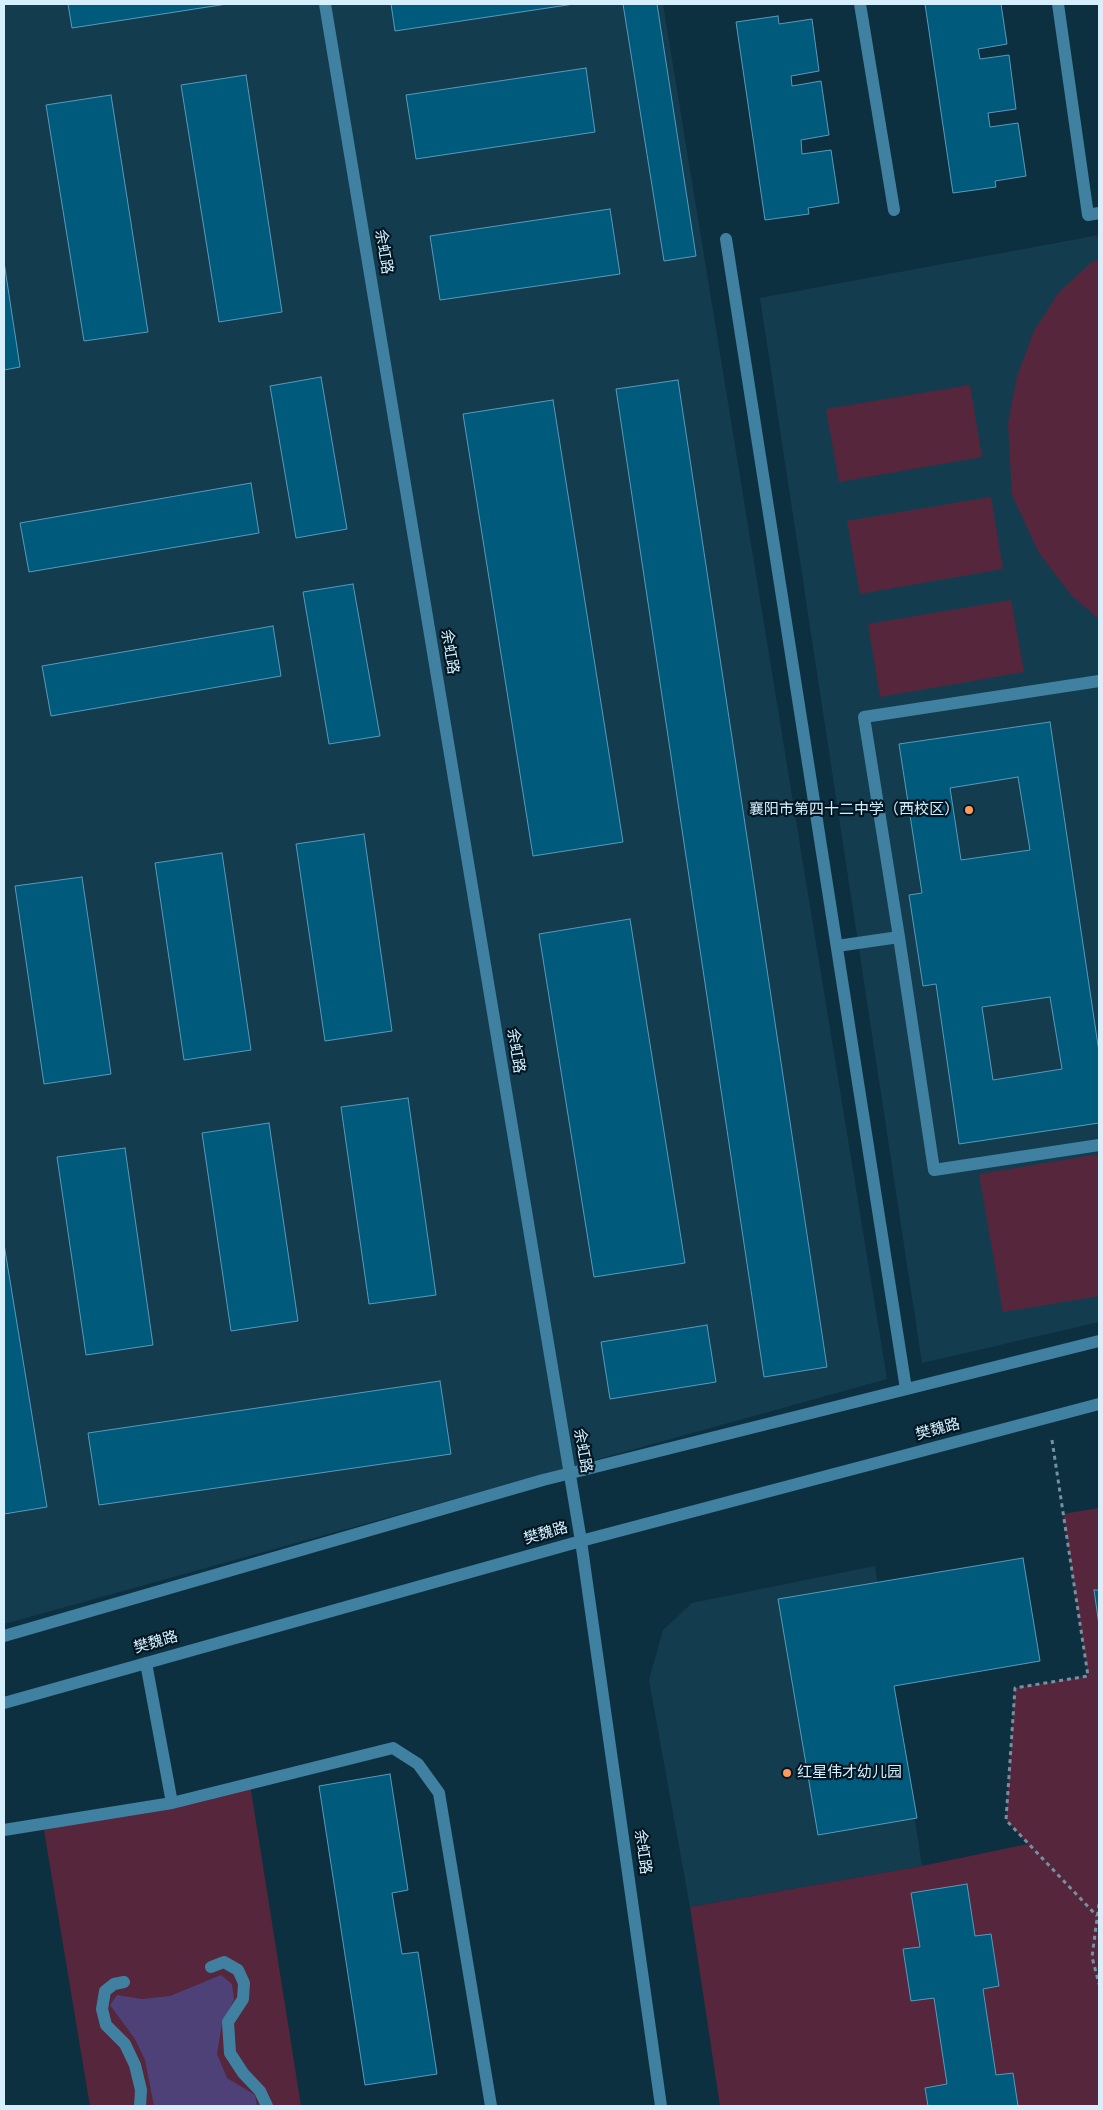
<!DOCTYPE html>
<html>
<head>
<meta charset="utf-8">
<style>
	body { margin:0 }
	#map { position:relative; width:1103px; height:2110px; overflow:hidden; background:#0d3040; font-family:"Sofia Sans Condensed",sans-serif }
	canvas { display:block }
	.frame { position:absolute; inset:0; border:5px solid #d6effd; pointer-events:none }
</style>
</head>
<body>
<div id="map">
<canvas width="1103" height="2110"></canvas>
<div class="frame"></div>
</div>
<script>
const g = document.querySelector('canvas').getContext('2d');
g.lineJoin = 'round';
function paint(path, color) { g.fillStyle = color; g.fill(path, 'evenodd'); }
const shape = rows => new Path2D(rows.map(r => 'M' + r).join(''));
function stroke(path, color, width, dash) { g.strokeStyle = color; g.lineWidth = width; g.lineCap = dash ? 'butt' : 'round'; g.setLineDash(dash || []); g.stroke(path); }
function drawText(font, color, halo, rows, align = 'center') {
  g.font = font + ' "Sofia Sans Condensed","Noto Sans SC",sans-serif'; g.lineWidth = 4.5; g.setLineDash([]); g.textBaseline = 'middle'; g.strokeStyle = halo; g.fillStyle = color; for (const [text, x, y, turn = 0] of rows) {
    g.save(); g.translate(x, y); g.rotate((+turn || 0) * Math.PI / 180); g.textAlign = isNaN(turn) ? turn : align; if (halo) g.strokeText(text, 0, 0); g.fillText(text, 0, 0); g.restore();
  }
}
paint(shape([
	[4,4,663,4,887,1379,4,1624],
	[1099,235,1099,1322,922,1363,760,298],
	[875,1566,922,1866,690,1907,649,1680,663,1630,692,1603]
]), '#143c4f');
paint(shape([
	[1099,260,1099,619,1071,595,1039,553,1012,495,1008,424,1017,376,1034,331,1059,292,1093,261],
	[970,385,982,457,839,482,826,409],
	[991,497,1003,569,860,594,847,521],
	[1011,600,1024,672,880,697,868,624],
	[1099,1154,1099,1296,1003,1312,979,1174],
	[1099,1508,1099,2106,720,2106,690,1907,922,1866,1028,1844,1006,1820,1015,1688,1088,1676,1063,1514],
	[250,1784,301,2106,90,2106,43,1824]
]), '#56263c');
paint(shape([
	[221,1975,232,1984,234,2000,222,2023,217,2054,227,2078,255,2095,257,2106,154,2106,145,2060,135,2039,110,2005,117,1995,142,1999,170,1996]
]), '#4d4178');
const building = shape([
	[68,4,227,4,72,28,68,4],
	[391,4,574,4,395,31,391,4],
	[623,4,657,4,696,256,664,261,623,4],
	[925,4,1001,4,1007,44,978,49,980,59,1009,55,1016,109,988,113,990,127,1018,123,1026,176,995,181,996,187,953,193,925,4],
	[778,16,779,24,812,19,819,71,791,76,792,86,821,81,829,135,801,140,802,154,831,150,839,203,808,208,809,214,765,220,736,22,778,16],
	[586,68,595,132,416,159,406,95,586,68],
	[246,75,282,312,219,322,181,85,246,75],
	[111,95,148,332,84,341,46,105,111,95],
	[610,209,620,274,440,300,430,236,610,209],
	[4,262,20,367,4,370,4,262],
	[321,377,347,529,296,538,270,386,321,377],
	[678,380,827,1367,764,1377,616,389,678,380],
	[553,400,623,842,533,856,463,414,553,400],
	[251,483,259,533,29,572,20,523,251,483],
	[353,584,380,736,329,744,303,592,353,584],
	[273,626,281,676,51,716,42,666,273,626],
	[1050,722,1099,1052,1099,1123,959,1144,936,984,923,986,909,895,922,893,899,744,1050,722],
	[1018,777,1030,850,961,860,950,788,1018,777],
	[1050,997,1062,1069,993,1080,982,1007,1050,997],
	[364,834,392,1031,325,1041,296,844,364,834],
	[222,853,251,1050,184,1060,155,863,222,853],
	[82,877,111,1074,44,1084,15,886,82,877],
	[630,919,685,1263,594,1277,539,934,630,919],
	[408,1098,436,1295,369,1304,341,1107,408,1098],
	[269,1123,298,1321,231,1331,202,1133,269,1123],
	[125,1148,153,1345,86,1355,57,1157,125,1148],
	[4,1244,47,1507,4,1514,4,1244],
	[707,1325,716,1382,610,1399,601,1342,707,1325],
	[440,1381,451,1454,99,1505,88,1433,440,1381],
	[1023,1558,1040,1661,894,1686,917,1818,818,1835,778,1599,1023,1558],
	[1094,1590,1099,1590,1099,1625,1094,1590],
	[390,1774,408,1890,392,1893,402,1954,418,1952,437,2074,365,2085,319,1786,390,1774],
	[967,1884,975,1936,991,1934,999,1986,983,1989,996,2075,1013,2073,1018,2106,928,2106,925,2088,947,2084,934,1998,911,2001,903,1949,920,1947,911,1893,967,1884]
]);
paint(building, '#005a7c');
stroke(building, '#5a99ba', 1);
stroke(shape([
	[1052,1440,1088,1676,1015,1688,1006,1820,1097,1916],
	[1099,1904,1092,1957,1099,1984]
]), '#7391a0', 3, [4, 4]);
stroke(shape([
	[325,4,581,1541,661,2106],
	[860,4,894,210],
	[1058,4,1088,215,1099,213],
	[726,239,906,1389],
	[899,937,864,717,1099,681],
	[837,946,899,937,934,1170,1099,1145],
	[4,1636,543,1480,1099,1341],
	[146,1663,172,1803,393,1748,418,1764,439,1793,491,2106],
	[4,1703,581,1541,1099,1404],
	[4,1830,172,1803],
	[211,1967,224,1962,238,1970,244,1983,243,1999,228,2022,230,2053,243,2073,260,2091,267,2106],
	[124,1982,114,1984,105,1991,102,2009,106,2025,125,2044,135,2065,141,2090,140,2106]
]), '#4080a0', 12);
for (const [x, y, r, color] of [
	[969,810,5,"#ff9b5a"],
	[787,1773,5,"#ff9b5a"]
]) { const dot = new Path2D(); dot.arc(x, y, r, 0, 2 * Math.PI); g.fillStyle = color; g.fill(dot); stroke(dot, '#001723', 2); }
drawText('15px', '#d6effd', '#001723', [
	["余虹路",383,252,81],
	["余虹路",449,652,81],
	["余虹路",515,1051,81],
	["樊魏路",938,1430,-15],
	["余虹路",582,1451,80],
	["樊魏路",546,1534,-16],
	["樊魏路",156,1643,-16],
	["余虹路",642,1852,82]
]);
drawText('15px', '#d6effd', '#001723', [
	["襄阳市第四十二中学（西校区）",959,810],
	["红星伟才幼儿园",797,1773,"left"]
], 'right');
</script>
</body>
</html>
